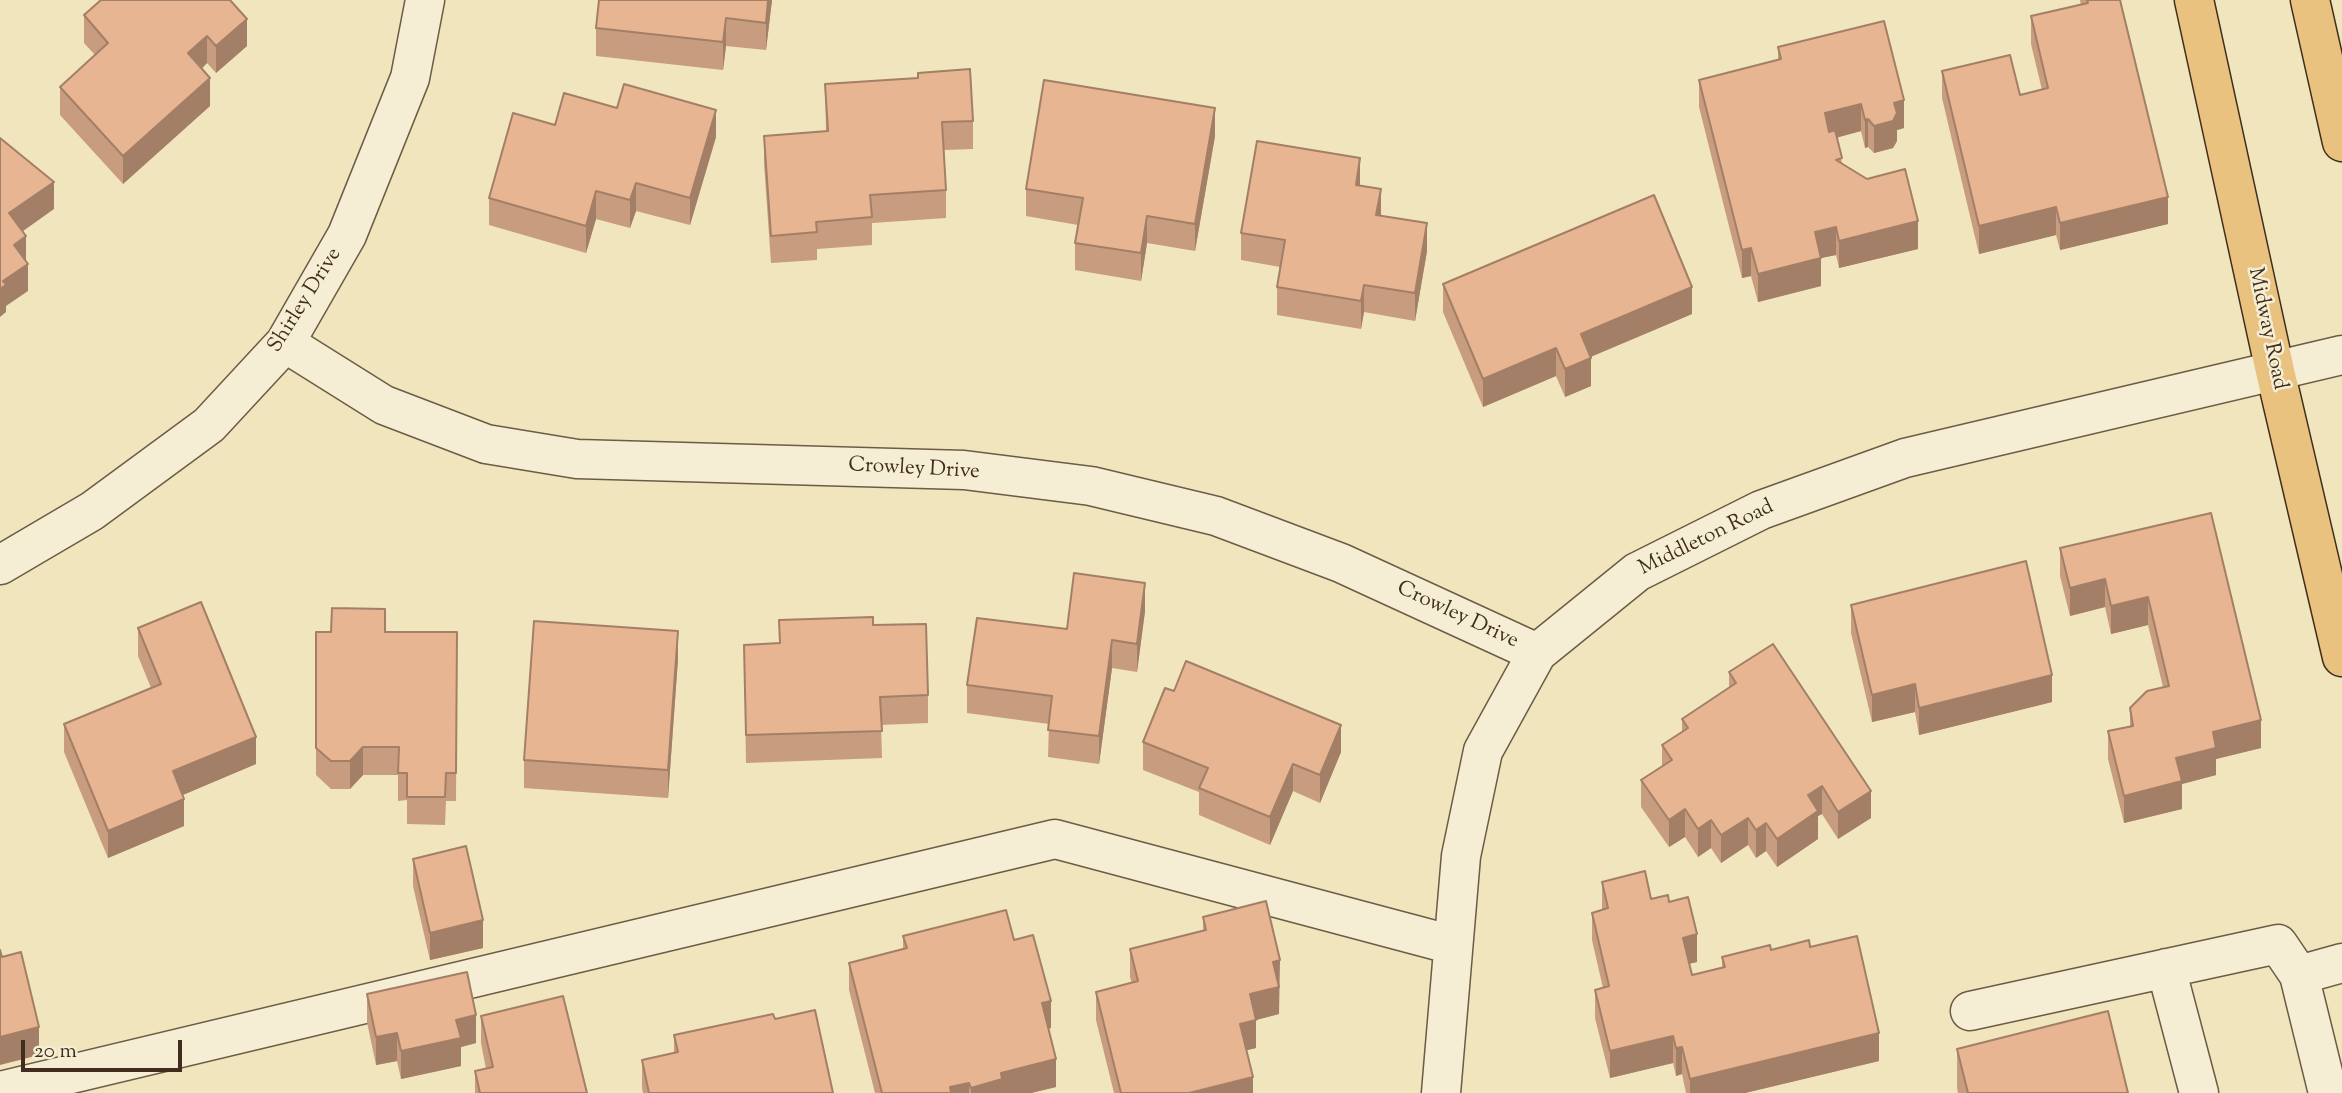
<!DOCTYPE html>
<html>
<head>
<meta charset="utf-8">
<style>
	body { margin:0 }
	#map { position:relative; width:2342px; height:1093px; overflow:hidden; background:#f0e5bd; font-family:"Sorts Mill Goudy",serif }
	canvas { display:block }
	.scale { position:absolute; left:21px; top:1040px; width:161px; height:32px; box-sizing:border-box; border:4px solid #412d1d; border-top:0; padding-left:9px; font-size:21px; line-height:24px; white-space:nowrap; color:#412d1d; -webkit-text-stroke:5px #f5eed4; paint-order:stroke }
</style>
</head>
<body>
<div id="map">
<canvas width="2342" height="1093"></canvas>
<div class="scale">20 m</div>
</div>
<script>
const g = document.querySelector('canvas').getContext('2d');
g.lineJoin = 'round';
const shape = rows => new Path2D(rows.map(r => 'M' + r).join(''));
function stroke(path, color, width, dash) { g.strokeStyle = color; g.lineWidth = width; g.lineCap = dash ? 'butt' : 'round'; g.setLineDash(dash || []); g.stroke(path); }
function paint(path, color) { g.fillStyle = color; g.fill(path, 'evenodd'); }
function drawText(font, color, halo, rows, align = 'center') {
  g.font = font + ' "Sorts Mill Goudy",serif'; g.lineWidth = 5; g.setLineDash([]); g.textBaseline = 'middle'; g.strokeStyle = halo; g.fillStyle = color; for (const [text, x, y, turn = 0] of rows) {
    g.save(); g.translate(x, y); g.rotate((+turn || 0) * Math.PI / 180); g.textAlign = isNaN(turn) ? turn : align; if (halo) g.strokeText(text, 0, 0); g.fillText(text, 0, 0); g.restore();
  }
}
const minor = shape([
	[285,343,384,405,486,444,577,459,964,470,1091,486,1216,516,1341,563,1537,653],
	[0,565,92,511,209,425,285,343,347,235,410,78,425,0],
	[2166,968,2199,1093],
	[2299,975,2342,963],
	[1970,1011,2278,944,2299,975,2328,1093],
	[0,1091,1055,839,1453,945],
	[1441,1093,1461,856,1483,751,1537,653,1637,572,1761,510,1905,458,2342,355]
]);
const major = shape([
	[2194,0,2275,371,2342,657],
	[2310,0,2342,142]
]);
stroke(minor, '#6d5b45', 41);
stroke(major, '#412d1d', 41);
stroke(minor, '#f5eed4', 38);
stroke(major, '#e8c27e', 38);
paint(shape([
	[101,0,247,46,216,73,207,63,202,69,210,106,123,184,60,115,60,87,95,55,84,43,84,15],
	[772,0,766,50,726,46,723,70,596,56,596,28],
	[2080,0,2120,0,2168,224,2060,250,2056,235,1979,254,1942,98,1942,71,2020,95,2042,90,2031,44,2031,16,2081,5],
	[1778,47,1904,128,1897,130,1897,141,1893,148,1874,153,1868,147,1865,148,1861,131,1837,137,1842,163,1918,249,1839,268,1836,255,1821,258,1821,286,1758,302,1751,276,1742,278,1699,107,1699,80,1778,60],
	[825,84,973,121,973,149,944,150,946,190,946,218,872,223,872,245,817,249,817,260,771,263,764,164,764,136,826,131],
	[555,125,716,137,690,225,636,211,630,228,596,219,586,253,489,225,489,198],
	[1215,136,1195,251,1147,243,1141,281,1075,270,1075,243,1078,225,1026,216,1026,189],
	[1360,185,1381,215,1427,251,1415,321,1364,312,1361,329,1277,315,1277,287,1280,267,1241,260,1241,233],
	[1443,284,1692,314,1590,357,1591,386,1565,397,1556,376,1483,407,1443,312],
	[2211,513,2261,748,2216,759,2216,775,2182,784,2182,809,2124,823,2108,759,2108,731,2130,727,2130,708,2163,687,2148,625,2111,634,2105,607,2070,616,2060,576,2060,548],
	[1851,605,2052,702,1919,735,1915,712,1872,722,1851,633],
	[1145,611,1137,672,1112,668,1099,764,1048,757,1049,724,967,713,967,685,1067,629],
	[873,625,928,695,928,723,881,725,882,758,746,763,744,645,779,643],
	[138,628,256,764,183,795,184,826,108,858,64,752,64,724,151,688,138,656],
	[316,632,457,632,456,801,446,801,445,825,407,824,407,800,398,801,398,775,363,775,350,789,331,789,316,775],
	[678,659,668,798,524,788,524,760],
	[1729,672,1871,818,1838,839,1822,814,1818,816,1818,839,1777,867,1766,851,1756,858,1748,845,1721,863,1711,848,1698,857,1685,837,1669,847,1641,807,1641,780,1662,767,1662,745,1682,732,1682,719,1729,688],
	[1143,742,1341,752,1320,803,1293,791,1270,845,1199,815,1199,792,1143,770],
	[413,859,483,948,430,960,413,886],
	[1602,882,1651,899,1669,902,1697,962,1689,964,1692,975,1722,967,1722,957,1771,950,1810,947,1879,1061,1745,1093,1686,1093,1682,1074,1676,1076,1673,1063,1610,1078,1595,1018,1595,990,1603,988,1592,940,1592,913,1602,910],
	[1203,917,1280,988,1279,988,1279,1014,1256,1020,1256,1048,1246,1050,1253,1093,1114,1093,1096,1020,1096,992,1132,983,1130,977,1130,949,1203,930],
	[903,936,1014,940,1051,1028,1048,1029,1056,1087,1031,1093,875,1093,849,990,849,963,903,949],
	[367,994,476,1043,461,1047,461,1066,401,1079,397,1061,376,1065,367,1022],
	[481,1016,587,1093,475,1093,475,1071,486,1069,481,1043],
	[775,1019,833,1093,643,1093,642,1088,642,1060,674,1053,674,1035],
	[1957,1049,2128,1093,1958,1093,1957,1088]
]), '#c89c7e');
paint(shape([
	[768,0,772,0,766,50,766,23],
	[726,18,726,46,723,70,723,42],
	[247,19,247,46,216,73,216,46],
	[207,36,207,63,188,81,188,53],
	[210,78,210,106,123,184,123,156],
	[1904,100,1904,128,1897,130,1897,141,1893,148,1874,153,1874,126,1894,103],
	[1861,104,1861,131,1825,141,1825,113],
	[1215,108,1215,136,1195,251,1195,224],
	[716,110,716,137,690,225,690,198],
	[1868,119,1868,147,1865,148,1865,120],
	[1360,158,1360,186,1356,185],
	[54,182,54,209,9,241,9,213],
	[636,183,636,211,630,228,630,200],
	[1381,189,1381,216,1376,215],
	[596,191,596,219,586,253,586,226],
	[2168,197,2168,224,2060,250,2060,223],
	[2056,207,2056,235,1979,254,1979,226],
	[1147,216,1147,243,1141,281,1141,253],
	[1918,221,1918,249,1839,268,1839,241],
	[1427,223,1427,251,1415,321,1415,293],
	[1836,227,1836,255,1821,258,1821,286,1758,302,1758,274,1815,232],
	[26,236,26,263,14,245],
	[1751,248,1751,276,1742,278,1742,250],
	[28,264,28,291,6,306,6,312,0,317,0,289,3,281],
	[1364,285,1364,312,1361,329,1361,301],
	[1692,287,1692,314,1581,361,1581,334],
	[1556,348,1556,376,1483,407,1483,379],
	[1591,358,1591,386,1565,397,1565,369],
	[2105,579,2105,607,2070,616,2070,588],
	[1145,583,1145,611,1137,672,1137,644],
	[2148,597,2148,625,2111,634,2111,606],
	[678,631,678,659,668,798,668,770],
	[1112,640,1112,668,1099,764,1099,736],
	[2052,675,2052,702,1919,735,1919,708],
	[1915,684,1915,712,1872,722,1872,695],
	[2261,720,2261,748,2216,759,2216,775,2182,784,2182,809,2124,823,2124,796,2213,732],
	[1341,725,1341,752,1320,803,1320,775],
	[256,737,256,764,173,799,173,771],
	[363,747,363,775,350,789,350,761],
	[1293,764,1293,791,1270,845,1270,817],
	[1822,786,1822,814,1818,816,1818,839,1777,867,1777,839,1808,795],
	[1871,791,1871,818,1838,839,1838,812],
	[184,799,184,826,108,858,108,831],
	[1685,809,1685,837,1669,847,1669,820],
	[1748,818,1748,845,1721,863,1721,835],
	[1711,820,1711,848,1698,857,1698,829],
	[1766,823,1766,851,1756,858,1756,830],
	[483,920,483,948,430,960,430,933],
	[1697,934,1697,962,1683,965,1683,938],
	[1280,960,1279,1014,1256,1020,1256,1048,1240,1052,1240,1024,1250,994,1273,962],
	[1051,1001,1051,1028,1042,1030,1042,1003],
	[476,1015,476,1043,461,1047,461,1066,401,1079,401,1051,456,1020],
	[39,1027,39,1055,0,1065,0,1037],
	[397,1033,397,1061,376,1065,376,1037],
	[1879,1033,1879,1061,1745,1093,1690,1093,1690,1079],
	[1673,1036,1673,1063,1610,1078,1610,1051],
	[1682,1047,1682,1074,1676,1076,1676,1048],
	[1056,1059,1056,1087,1031,1093,971,1093,971,1088,1001,1073],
	[1253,1077,1253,1093,1189,1093],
	[969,1083,969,1093,950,1093,950,1087]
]), '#a27f66');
const building = shape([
	[101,0,230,0,247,19,216,46,207,36,188,53,210,78,123,156,60,87,108,43,84,15,101,0],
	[599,0,768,0,766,23,726,18,723,42,596,28,599,0],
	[2087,0,2120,0,2168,197,2060,223,2056,207,1979,226,1942,71,2010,55,2020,95,2048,88,2031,16,2088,3,2087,0],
	[1884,21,1904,100,1894,103,1897,113,1893,121,1874,126,1868,119,1865,120,1861,104,1825,113,1829,132,1835,130,1842,158,1836,160,1867,179,1905,169,1918,221,1839,241,1836,227,1815,232,1821,258,1758,274,1751,248,1742,250,1699,80,1781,59,1778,47,1884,21],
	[970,69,973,121,942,122,946,190,870,195,872,217,816,222,817,232,771,236,764,136,828,131,825,84,918,78,918,73,970,69],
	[1044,80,1215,108,1195,224,1147,216,1141,253,1075,243,1083,198,1026,189,1044,80],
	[624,84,716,110,690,198,636,183,630,200,596,191,586,226,489,198,513,113,555,125,564,93,617,108,624,84],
	[0,138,54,182,9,213,26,236,14,245,28,264,3,281,6,285,0,289,0,138],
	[1257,141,1360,158,1356,185,1381,189,1376,215,1427,223,1415,293,1364,285,1361,301,1277,287,1285,240,1241,233,1257,141],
	[1654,195,1692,287,1581,334,1591,358,1565,369,1556,348,1483,379,1443,284,1654,195],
	[2211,513,2261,720,2213,732,2216,748,2176,758,2182,781,2124,796,2108,731,2133,726,2130,708,2147,691,2169,686,2148,597,2111,606,2105,579,2070,588,2060,548,2211,513],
	[2026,561,2052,675,1919,708,1915,684,1872,695,1851,605,2026,561],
	[1074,573,1145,583,1137,644,1112,640,1099,736,1048,730,1052,696,967,685,977,618,1067,629,1074,573],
	[201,602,256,737,173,771,184,799,108,831,64,724,161,684,138,628,201,602],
	[332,608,385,609,385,632,457,632,456,773,446,773,445,797,407,797,407,773,398,773,399,747,363,747,350,761,331,761,316,748,316,632,331,632,332,608],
	[873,617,873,625,926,624,928,695,880,697,882,731,746,735,744,645,780,643,779,620,873,617],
	[534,621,678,631,668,770,524,760,534,621],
	[1773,644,1871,791,1838,812,1822,786,1808,795,1818,811,1777,839,1766,823,1756,830,1748,818,1721,835,1711,820,1698,829,1685,809,1669,820,1641,780,1672,760,1662,745,1688,728,1682,719,1736,683,1729,672,1773,644],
	[1186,661,1341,725,1320,775,1293,764,1270,817,1199,788,1208,768,1143,742,1165,688,1174,691,1186,661],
	[466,846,483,920,430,933,413,859,466,846],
	[1645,871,1651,899,1668,895,1669,902,1688,897,1697,934,1683,938,1692,975,1725,967,1722,957,1770,945,1771,950,1809,940,1810,947,1857,936,1879,1033,1690,1079,1682,1047,1676,1048,1673,1036,1610,1051,1595,990,1609,986,1592,913,1608,908,1602,882,1645,871],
	[1266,901,1280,960,1273,962,1279,987,1250,994,1256,1020,1240,1024,1253,1077,1189,1093,1121,1093,1096,992,1138,981,1130,949,1206,930,1203,917,1266,901],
	[1006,910,1014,940,1033,935,1051,1001,1042,1003,1056,1059,1001,1073,1002,1079,971,1088,969,1083,950,1087,951,1093,882,1093,849,963,907,948,903,936,1006,910],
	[0,950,2,957,21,952,39,1027,0,1037,0,950],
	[467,972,476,1015,456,1020,461,1038,401,1051,397,1033,376,1037,367,994,467,972],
	[563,996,587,1093,480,1093,475,1071,493,1067,481,1016,563,996],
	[815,1010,833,1093,649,1093,642,1060,678,1052,674,1035,773,1014,775,1019,815,1010],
	[2108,1011,2128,1093,1968,1093,1957,1049,2108,1011]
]);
paint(building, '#e8b592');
stroke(building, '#a27f66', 2);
drawText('21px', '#412d1d', '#f5eed4', [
	["Shirley Drive",306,301,-58],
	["Midway Road",2266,329,78],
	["Crowley Drive",914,470,3],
	["Middleton Road",1707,539,-26],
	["Crowley Drive",1457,616,25]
]);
</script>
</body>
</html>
